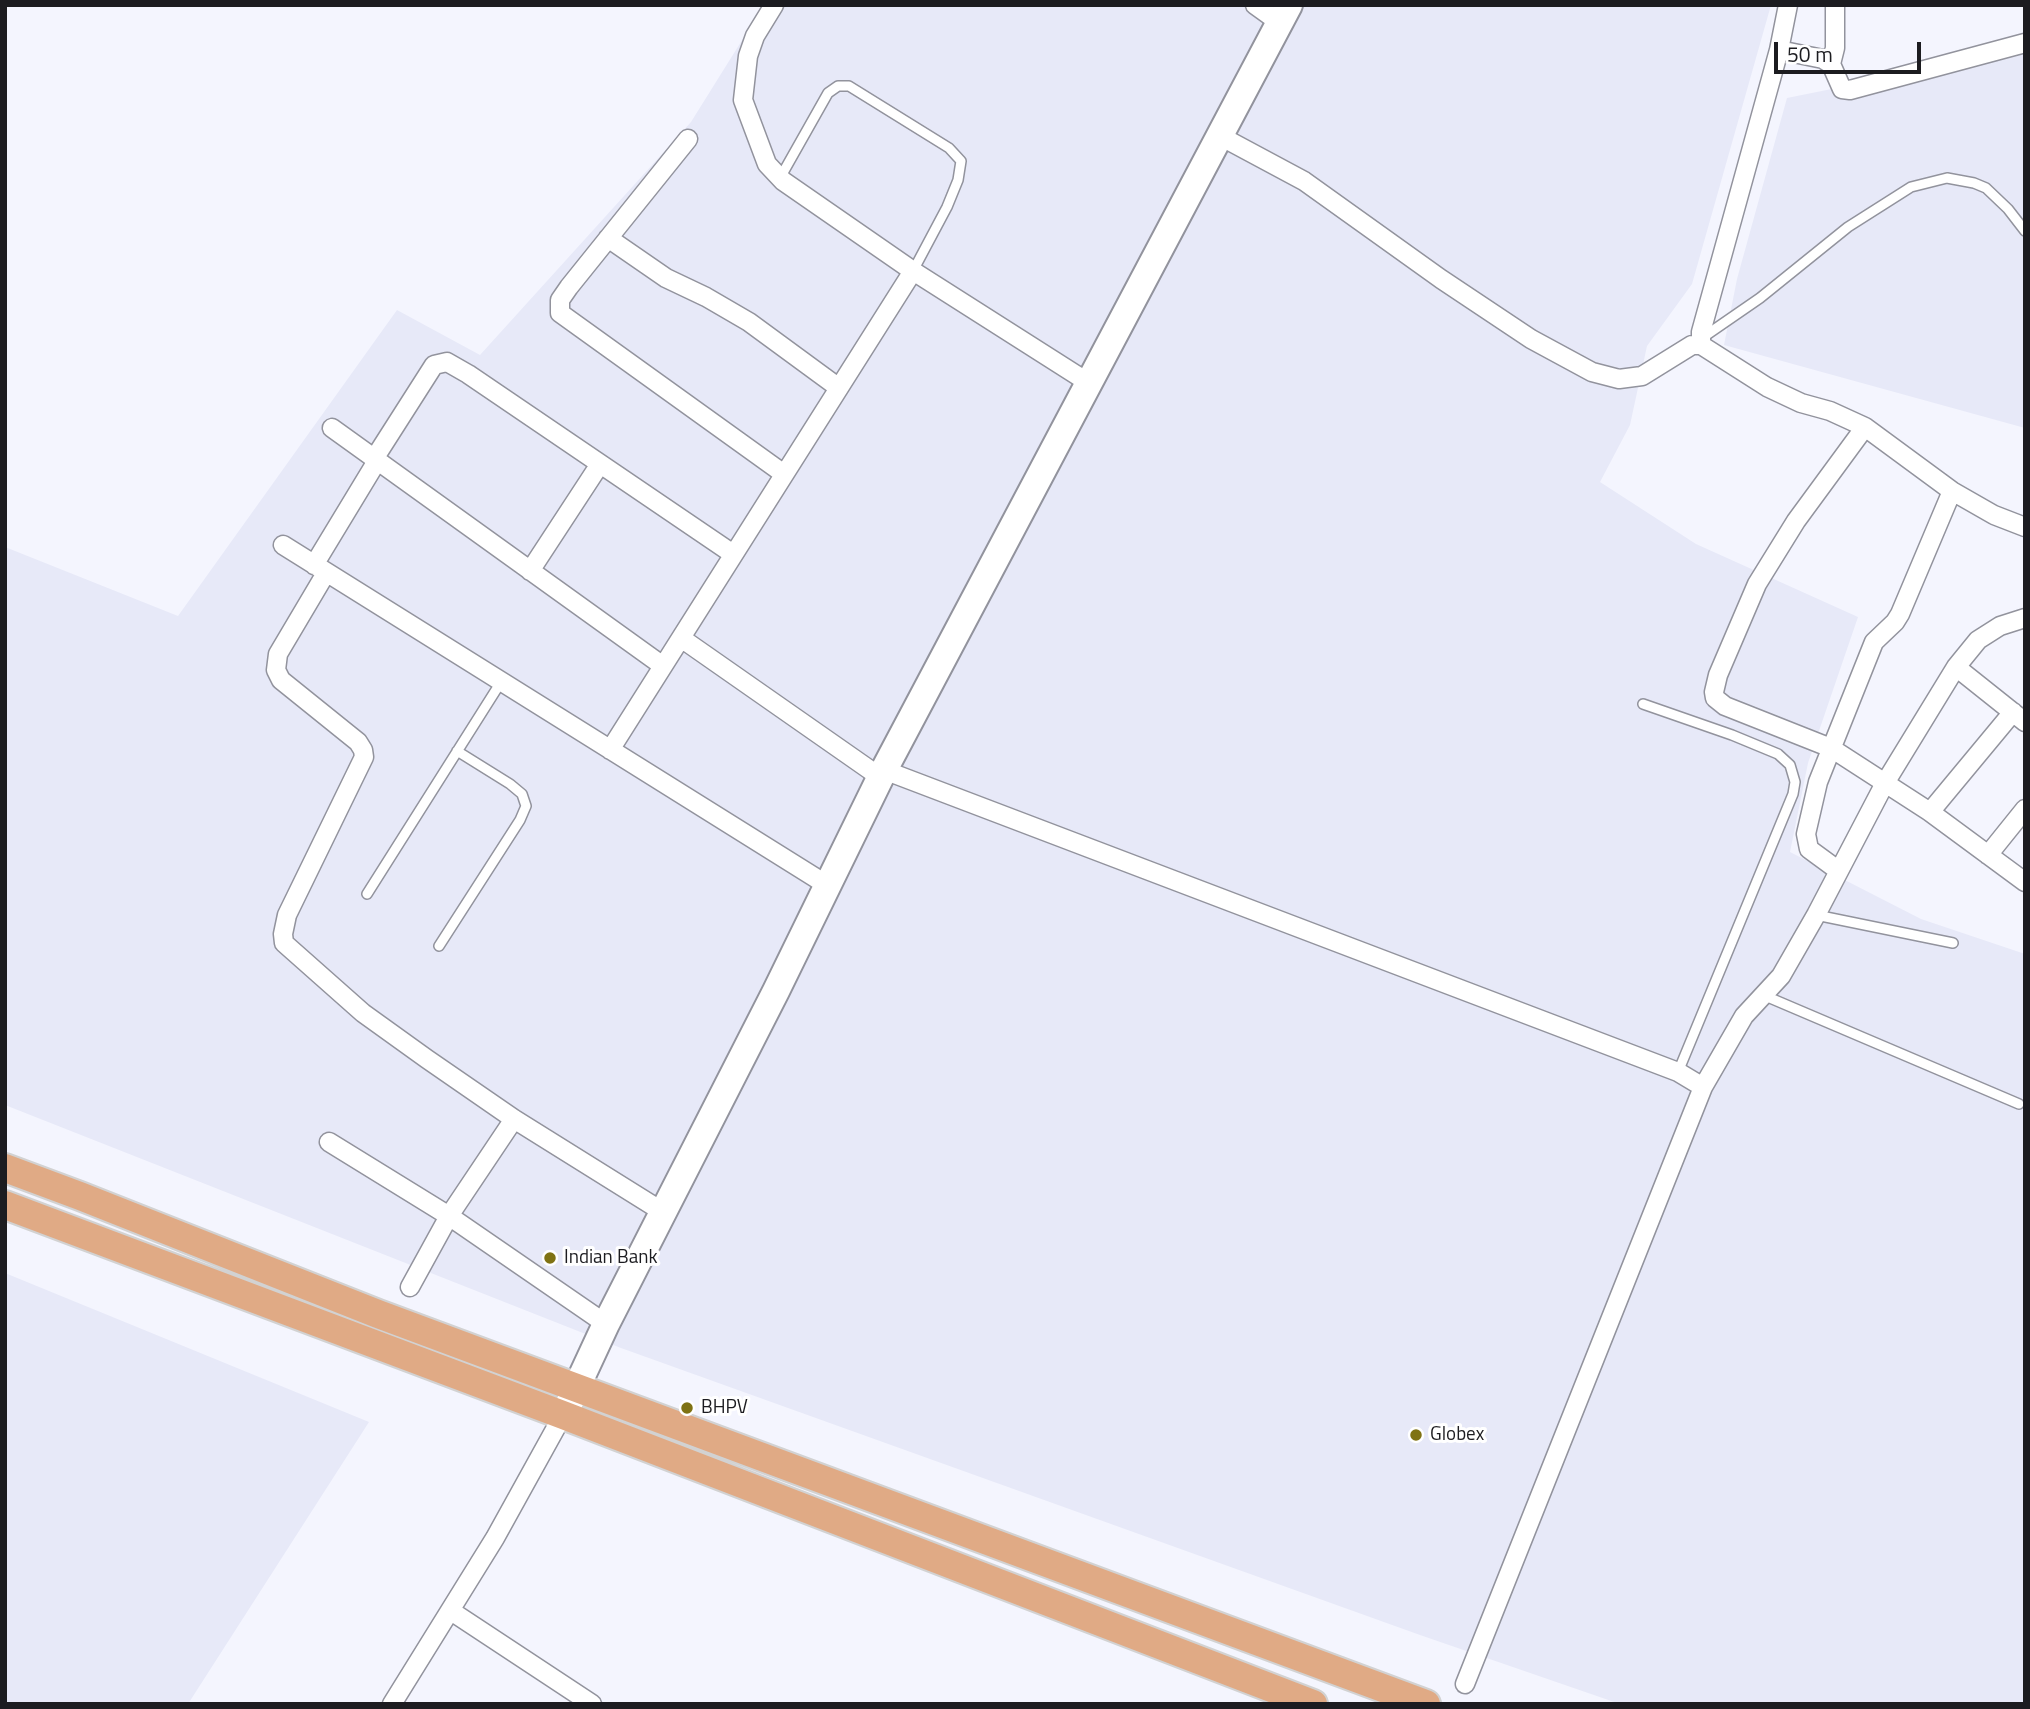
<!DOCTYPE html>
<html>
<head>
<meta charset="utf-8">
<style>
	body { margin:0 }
	#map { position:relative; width:2030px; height:1709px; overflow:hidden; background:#f4f5fe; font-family:"Titillium Web",sans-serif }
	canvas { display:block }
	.frame { position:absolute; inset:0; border:7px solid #1c1c20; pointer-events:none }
	.scale { position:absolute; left:1774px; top:42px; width:147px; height:32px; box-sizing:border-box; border:4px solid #1c1c20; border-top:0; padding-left:9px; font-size:21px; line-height:24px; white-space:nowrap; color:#1c1c20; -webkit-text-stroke:5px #fff; paint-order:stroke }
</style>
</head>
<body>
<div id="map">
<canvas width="2030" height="1709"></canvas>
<div class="frame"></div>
<div class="scale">50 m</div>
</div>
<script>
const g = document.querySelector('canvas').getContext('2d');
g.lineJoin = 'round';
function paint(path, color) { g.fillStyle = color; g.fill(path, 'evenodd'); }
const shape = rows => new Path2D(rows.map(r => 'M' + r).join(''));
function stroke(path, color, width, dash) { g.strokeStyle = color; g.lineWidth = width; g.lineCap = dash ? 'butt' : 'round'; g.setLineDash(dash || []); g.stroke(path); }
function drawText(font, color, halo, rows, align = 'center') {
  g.font = font + ' "Titillium Web",sans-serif'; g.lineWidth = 6; g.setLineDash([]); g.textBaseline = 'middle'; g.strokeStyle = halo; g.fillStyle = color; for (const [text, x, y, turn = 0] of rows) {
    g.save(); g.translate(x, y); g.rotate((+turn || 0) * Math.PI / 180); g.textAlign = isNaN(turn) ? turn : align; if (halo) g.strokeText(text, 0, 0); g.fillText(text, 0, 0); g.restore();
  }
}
paint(shape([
	[764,5,1771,5,1692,284,1647,346,1630,425,1600,482,1696,544,1858,617,1808,763,1790,852,1921,919,2025,954,2025,1704,1620,1704,1420,1635,621,1348,5,1105,5,547,178,616,397,310,480,355,691,122],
	[2025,50,2025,428,1724,345,1737,279,1787,98],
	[5,1273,369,1422,188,1704,5,1704]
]), '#e7e9f8');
const lane = shape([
	[780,178,828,93,838,86,849,86,949,148,961,161,958,180,947,207,913,271],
	[1702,338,1760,298,1848,227,1911,187,1947,178,1974,183,1986,188,2008,209,2025,231],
	[1643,704,1732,735,1778,754,1790,765,1795,782,1793,794,1678,1072],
	[367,894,501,682],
	[1816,915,1953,943],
	[439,946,520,820,526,806,522,794,510,784,457,751],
	[1763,995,2019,1104]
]);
const street = shape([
	[774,5,755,36,748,56,743,100,767,164,783,181,913,271,1089,383],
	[1255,5,1280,23],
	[1779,50,1823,59,1831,64,1842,89,1850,90,2025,43],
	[1831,64,1835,48,1835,5],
	[1220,136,1304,181,1441,279,1531,339,1592,372,1619,379,1642,376,1692,345,1701,345,1767,387,1801,403,1830,411,1865,427,1952,491,1994,515,2025,527],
	[688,139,569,287,560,300,560,313,784,474],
	[608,238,666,278,706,297,749,322,839,388],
	[1701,345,1701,332,1779,50,1788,5],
	[1865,427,1796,521,1757,584,1718,675,1714,692,1715,698,1725,706,1831,748,1930,812,2025,882],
	[332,428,663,666],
	[374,459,434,365,447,362,468,374,733,554],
	[283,545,827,885],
	[314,565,377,461],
	[530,571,600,464],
	[326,573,278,654,276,670,281,680,358,742,363,750,364,757,287,915,283,934,284,943,363,1013,427,1059,514,1119,663,1212],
	[681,638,880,777],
	[1956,667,2025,722],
	[610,750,913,271],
	[884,770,1678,1072,1703,1087,1465,1684],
	[1930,812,2013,712],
	[1988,855,2025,809],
	[1839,871,1809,849,1806,834,1818,782,1874,642,1895,622,1900,614,1952,491],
	[1703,1087,1744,1016,1781,976,1816,915,1885,783,1956,667,1978,640,2000,626,2025,618],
	[329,1142,449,1216,606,1324],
	[410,1287,449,1216,514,1119],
	[451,1611,592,1704],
	[392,1704,495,1538,563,1415]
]);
const secondary = shape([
	[567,1408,606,1324,776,991,884,770,1289,5]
]);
const primary = shape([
	[5,1168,80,1196,378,1314,1426,1704],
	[5,1205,563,1415,1313,1704]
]);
stroke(lane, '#92939d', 12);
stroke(street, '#92939d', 21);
stroke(secondary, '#92939d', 30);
stroke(primary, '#d2d2d2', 32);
stroke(lane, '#fff', 9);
stroke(street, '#fff', 18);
stroke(secondary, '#fff', 26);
stroke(primary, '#e0aa85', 28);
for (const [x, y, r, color] of [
	[550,1258,7,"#7f7213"],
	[687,1408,7,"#7f7213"],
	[1416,1435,7,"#7f7213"]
]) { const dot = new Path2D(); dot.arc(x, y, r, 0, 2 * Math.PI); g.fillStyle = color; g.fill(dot); stroke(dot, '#fff', 2.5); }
drawText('19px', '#1c1c20', '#fff', [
	["Indian Bank",564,1258],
	["BHPV",701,1408],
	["Globex",1430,1435]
], 'left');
</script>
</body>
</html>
